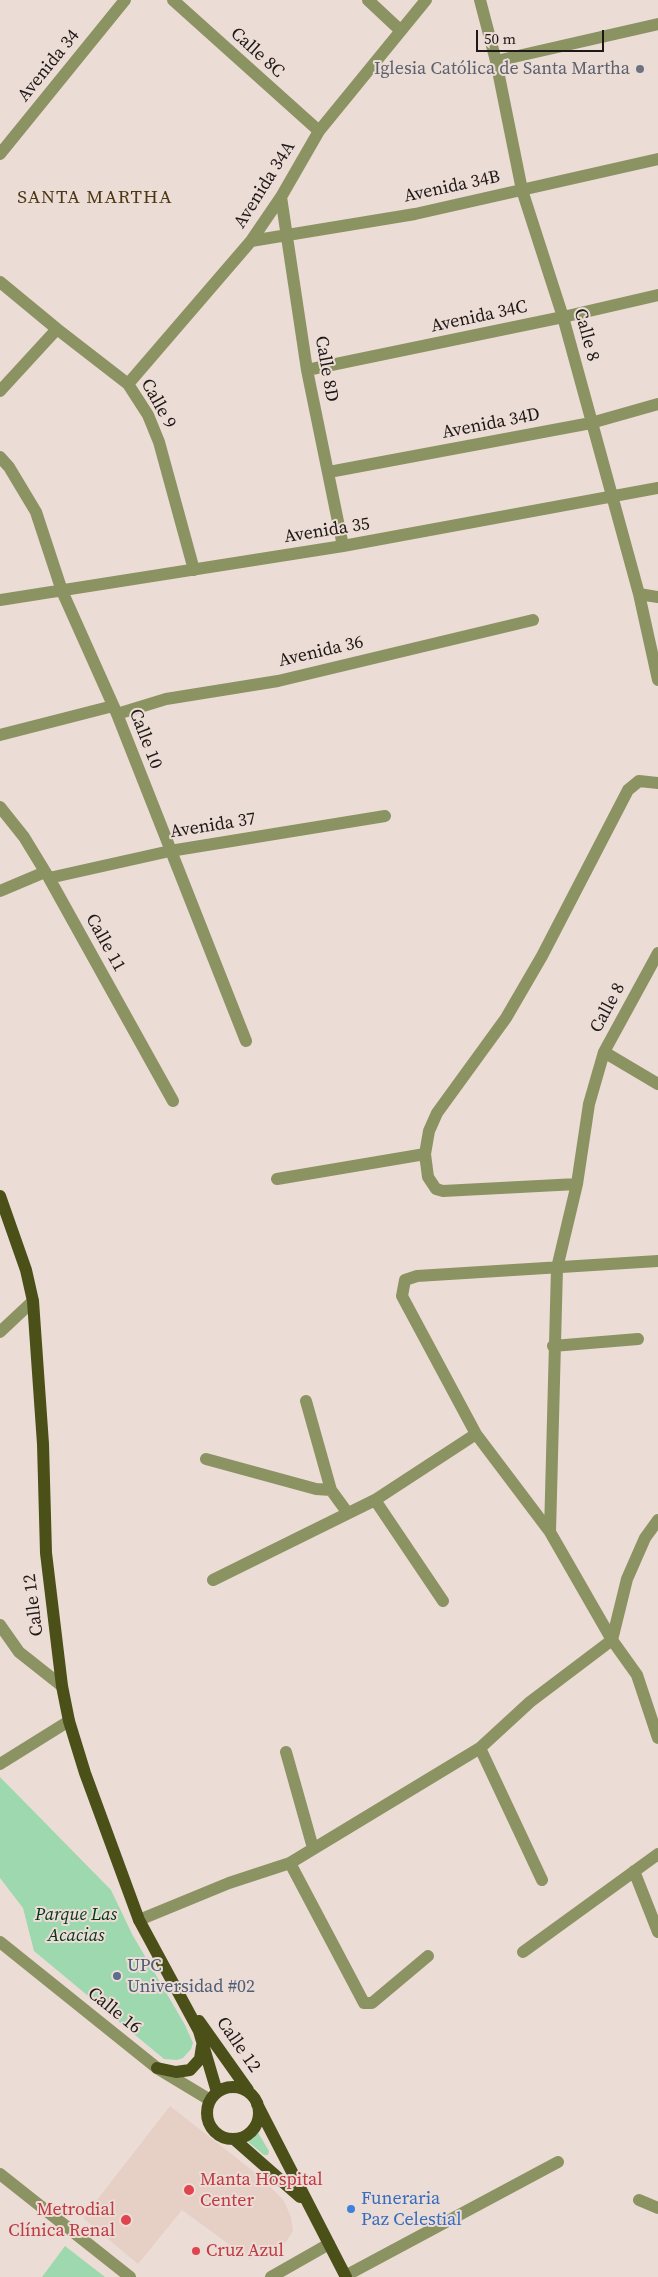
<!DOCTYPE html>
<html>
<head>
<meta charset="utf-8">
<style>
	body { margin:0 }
	#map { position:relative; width:658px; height:2277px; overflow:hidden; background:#ecdcd6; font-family:"Source Serif 4",serif }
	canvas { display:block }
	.scale { position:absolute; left:476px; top:30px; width:128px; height:22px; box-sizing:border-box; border:2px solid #1e1816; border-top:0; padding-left:6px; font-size:15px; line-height:18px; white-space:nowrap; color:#1e1816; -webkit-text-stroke:4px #ecdcd6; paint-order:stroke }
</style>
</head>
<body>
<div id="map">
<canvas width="658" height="2277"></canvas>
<div class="scale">50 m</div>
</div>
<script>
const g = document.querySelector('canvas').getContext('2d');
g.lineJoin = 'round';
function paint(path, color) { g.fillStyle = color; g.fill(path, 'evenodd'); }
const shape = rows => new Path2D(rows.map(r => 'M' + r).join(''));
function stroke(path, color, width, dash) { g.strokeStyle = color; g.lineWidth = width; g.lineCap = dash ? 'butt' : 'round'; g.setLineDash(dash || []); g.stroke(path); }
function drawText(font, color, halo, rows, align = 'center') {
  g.font = font + ' "Source Serif 4",serif'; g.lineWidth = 4; g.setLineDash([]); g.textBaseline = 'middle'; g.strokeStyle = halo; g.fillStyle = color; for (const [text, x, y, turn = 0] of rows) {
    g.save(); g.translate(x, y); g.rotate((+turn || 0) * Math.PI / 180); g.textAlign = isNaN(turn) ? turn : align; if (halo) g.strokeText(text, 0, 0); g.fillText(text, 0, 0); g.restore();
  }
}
paint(shape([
	[170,2106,262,2178,284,2201,291,2217,293,2231,285,2243,249,2259,182,2210,138,2264,83,2218]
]), '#e6cfc5');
paint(shape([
	[0,1777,111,1890,132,1934,185,2025,193,2043,191,2049,183,2058,177,2060,164,2059,34,1951,23,1908,0,1878],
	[257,2131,269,2151,268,2155,264,2155,246,2140],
	[65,2246,105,2277,42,2277]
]), '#9dd8ae');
stroke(shape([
	[173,0,319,131],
	[368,0,400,30],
	[480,0,496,61,522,190,563,317,639,594,658,680],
	[496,61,658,24],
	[0,154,125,0],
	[281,197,307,370,343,546],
	[251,241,415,214,658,159],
	[0,282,57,329,128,384,148,415,159,442,194,570],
	[307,370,563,317,658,295],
	[128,384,251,241,281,197,319,131,426,0],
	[0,391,57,329],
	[0,457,9,467,36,512,62,591,117,714,246,1041],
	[329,472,591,423,658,404],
	[639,594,658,597],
	[0,600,343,546,658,488],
	[117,714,166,699,278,681,533,620],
	[0,735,113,706],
	[0,807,24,837,49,878,173,1101],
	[49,878,170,851,385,816],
	[0,891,45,872],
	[604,1052,658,1084],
	[277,1179,425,1154],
	[577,1184,443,1191,436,1189,428,1177,425,1154,429,1131,437,1113,506,1018,542,956,628,790,639,781,658,783],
	[658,1261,417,1276,405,1280,402,1296,476,1434,550,1532,612,1640,637,1675,658,1738],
	[0,1332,33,1301],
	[553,1346,638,1339],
	[306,1401,331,1490],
	[206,1459,316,1489,331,1490,347,1512],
	[375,1500,443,1601],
	[550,1532,557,1268,577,1184,589,1104,604,1052,658,953],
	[213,1580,375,1500,476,1434],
	[0,1625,19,1652,62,1686],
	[480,1748,542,1880],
	[286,1752,313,1848],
	[0,1764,69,1721],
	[290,1863,364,2003,372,2003,428,1956],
	[634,1871,658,1932],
	[139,1920,229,1883,290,1863,480,1748,530,1702,612,1640,627,1579,645,1538,658,1520],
	[0,1942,157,2068,210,2100],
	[523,1952,658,1854],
	[0,2174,130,2277],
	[639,2200,658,2208],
	[345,2276,558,2162],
	[271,2277,329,2244]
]), '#8c9362', 12);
stroke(shape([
	[0,1196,26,1270,33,1301,43,1444,46,1553,62,1686,69,1721,85,1773,139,1920,199,2031,217,2092],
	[199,2021,248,2090],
	[157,2068,176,2072,190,2070,200,2059,202,2046],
	'207 2113a26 26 0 1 1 52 0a26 26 0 1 1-52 0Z',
	[257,2104,346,2277],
	[234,2139,300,2197]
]), '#4a5018', 12);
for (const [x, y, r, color] of [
	[640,69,5,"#6b7280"],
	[117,1976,5,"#5c6f8a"],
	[189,2190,6,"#e0444e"],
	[351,2209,5,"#3f7fe0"],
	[126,2220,6,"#e0444e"],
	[196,2251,5,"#e0444e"]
]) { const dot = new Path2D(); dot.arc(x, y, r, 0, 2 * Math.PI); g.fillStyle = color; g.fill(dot); stroke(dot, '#ecdcd6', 2); }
drawText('18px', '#1e1816', '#ecdcd6', [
	["Calle 8C",257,53,42],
	["Avenida 34",49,66,-51],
	["Avenida 34A",265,185,-58],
	["Avenida 34B",452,187,-12],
	["Avenida 34C",479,317,-12],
	["Calle 8",586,335,75],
	["Calle 8D",326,369,80],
	["Calle 9",158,404,61],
	["Avenida 34D",491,424,-11],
	["Avenida 35",327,531,-9],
	["Avenida 36",321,652,-13],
	["Calle 10",145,739,69],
	["Avenida 37",213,826,-9],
	["Calle 11",105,943,61],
	["Calle 8",608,1008,-62],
	["Calle 12",34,1605,-97],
	["Calle 16",114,2011,39],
	["Calle 12",238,2045,55]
]);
drawText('18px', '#5b616d', '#ecdcd6', [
	["Iglesia Católica de Santa Martha",630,69]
], 'right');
drawText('italic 18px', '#023518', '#ecdcd6', [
	["Parque Las",76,1915],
	["Acacias",76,1936]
]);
drawText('18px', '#4e5e75', '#ecdcd6', [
	["UPC",127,1966],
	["Universidad #02",127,1987]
], 'left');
drawText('18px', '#be3a42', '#ecdcd6', [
	["Manta Hospital",200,2180],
	["Center",200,2201],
	["Metrodial",115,2210,"right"],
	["Clínica Renal",115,2231,"right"],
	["Cruz Azul",206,2251]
], 'left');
drawText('18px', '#366cbe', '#ecdcd6', [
	["Funeraria",361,2199],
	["Paz Celestial",361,2220]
], 'left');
g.letterSpacing = '1px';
drawText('19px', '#4c3712', '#ecdcd6', [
	["SANTA MARTHA",95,198]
]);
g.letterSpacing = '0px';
</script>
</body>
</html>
